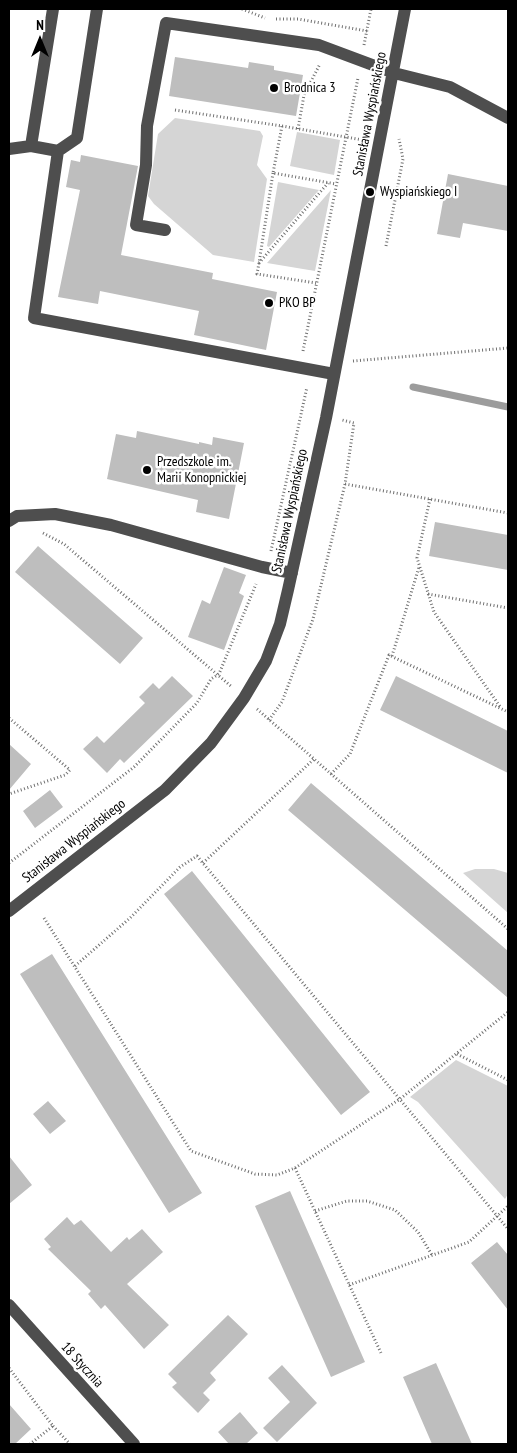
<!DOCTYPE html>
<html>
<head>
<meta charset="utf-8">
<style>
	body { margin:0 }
	#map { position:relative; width:517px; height:1453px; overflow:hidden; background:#fff; font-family:"PT Sans Narrow",sans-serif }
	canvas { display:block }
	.frame { position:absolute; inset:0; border:10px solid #000; pointer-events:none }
	.north { position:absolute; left:15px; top:15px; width:50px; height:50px; -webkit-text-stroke:4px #fff; paint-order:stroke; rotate:0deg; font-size:14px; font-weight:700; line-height:20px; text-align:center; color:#000 }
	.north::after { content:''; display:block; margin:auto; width:18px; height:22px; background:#000; clip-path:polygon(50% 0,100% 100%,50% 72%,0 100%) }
</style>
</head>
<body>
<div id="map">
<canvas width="517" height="1453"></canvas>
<div class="frame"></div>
<div class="north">N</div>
</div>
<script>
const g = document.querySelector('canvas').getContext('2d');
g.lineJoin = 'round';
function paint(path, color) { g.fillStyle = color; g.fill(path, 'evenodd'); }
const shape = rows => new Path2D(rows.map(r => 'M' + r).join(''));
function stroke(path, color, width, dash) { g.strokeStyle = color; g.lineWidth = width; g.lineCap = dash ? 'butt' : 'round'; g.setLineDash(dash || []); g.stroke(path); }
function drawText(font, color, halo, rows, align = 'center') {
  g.font = font + ' "PT Sans Narrow",sans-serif'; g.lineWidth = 5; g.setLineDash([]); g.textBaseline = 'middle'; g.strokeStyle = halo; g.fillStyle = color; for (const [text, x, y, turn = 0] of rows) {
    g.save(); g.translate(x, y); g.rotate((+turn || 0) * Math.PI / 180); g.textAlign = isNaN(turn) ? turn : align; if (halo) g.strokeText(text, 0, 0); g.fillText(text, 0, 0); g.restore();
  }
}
paint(shape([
	[175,118,260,131,263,136,257,165,267,179,254,262,213,255,154,204,148,196,158,134],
	[297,132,340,140,334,175,290,166],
	[278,182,319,190,269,247,267,246],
	[331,190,315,271,267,263],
	[475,869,494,869,508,873,508,913,463,873],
	[456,1060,508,1086,508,1194,505,1199,418,1102,410,1097]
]), '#d5d5d5');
stroke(shape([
	[413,387,508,407]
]), '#9c9c9c', 7);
paint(shape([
	[175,57,248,68,249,62,274,66,274,70,303,75,296,116,169,96],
	[81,155,138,166,121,255,213,273,212,279,277,292,266,350,194,335,199,311,100,291,98,304,58,297,80,190,66,187,71,160,80,162],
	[448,174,508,186,508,231,463,223,460,238,437,234],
	[137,431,199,444,199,442,212,445,213,437,244,443,229,519,196,512,198,500,107,479,116,434,136,438],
	[435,522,508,535,508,570,429,556],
	[38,546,143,638,120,664,15,572],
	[224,567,246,575,239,593,244,596,224,650,188,637,202,600,210,604],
	[172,676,193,696,124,763,120,759,107,773,83,749,97,736,104,743,145,703,139,697,153,683,159,689],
	[396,676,508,731,508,773,380,710],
	[9,744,31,764,9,790],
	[311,783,508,951,508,998,288,810],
	[50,790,63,807,35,828,23,811],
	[192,871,370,1092,341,1115,164,894],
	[52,954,202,1193,169,1213,20,974],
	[48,1101,66,1121,50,1134,33,1114],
	[9,1156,32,1185,9,1204],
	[290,1191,365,1362,331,1377,255,1206],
	[67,1217,74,1225,81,1220,111,1252,127,1237,129,1240,142,1229,163,1252,127,1284,169,1325,144,1349,105,1305,101,1309,88,1294,91,1291,48,1249,51,1247,44,1239],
	[497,1242,508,1255,508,1310,471,1263],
	[228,1315,248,1334,210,1373,216,1380,203,1393,210,1400,198,1413,172,1387,177,1383,168,1374],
	[436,1363,472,1444,432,1444,403,1377],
	[282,1365,317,1403,277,1442,263,1428,290,1402,268,1378],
	[9,1404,31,1429,15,1444,9,1444],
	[240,1412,258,1433,246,1444,229,1444,218,1432]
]), '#bebebe');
stroke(shape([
	[242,9,265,18],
	[276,19,298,19,367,31],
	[364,45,371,9],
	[175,110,282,126,273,173,336,184],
	[282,126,363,140],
	[298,129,304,95,320,64],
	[273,173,259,263,328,183],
	[386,246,403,159,399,139],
	[259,263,257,274,316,283],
	[303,351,358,78],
	[353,361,508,348],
	[345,484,508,513],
	[430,499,417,558,434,612,501,708],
	[43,533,64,544,232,687],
	[271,551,307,387],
	[428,594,508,608],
	[392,656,419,567],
	[257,709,508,929],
	[9,718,70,770,65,775,9,794],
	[269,720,282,702,313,619,345,484,354,423,342,420],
	[331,774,350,754,389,655,508,712],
	[9,863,134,767,197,703,211,679,219,674,256,584],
	[203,863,314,759],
	[44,918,191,1151,255,1174,277,1175,295,1168,400,1099,508,1012],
	[75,966,130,918,180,867,197,856,508,1229],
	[457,1054,508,1080],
	[295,1168,381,1353],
	[315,1211,347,1201,367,1201,395,1210,418,1232,432,1255],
	[349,1285,469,1242,508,1206],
	[9,1368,53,1426,30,1444],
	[53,1426,70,1444]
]), '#707070', 3, [1, 2.5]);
stroke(shape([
	[31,146,53,9],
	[9,149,31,146,58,151,34,318,334,374],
	[58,151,77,138,97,9],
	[165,230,136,225,146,165,147,126,166,23,319,45,394,73,450,87,508,118],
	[9,521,17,516,55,514,111,525,262,567,292,573],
	[9,911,165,790,211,743,244,698,266,661,280,624,288,590,326,418,405,9],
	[9,1305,134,1444]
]), '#4e4e4e', 12);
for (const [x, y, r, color] of [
	[274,88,5,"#000"],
	[370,192,5,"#000"],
	[269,303,5,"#000"],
	[147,470,5,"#000"]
]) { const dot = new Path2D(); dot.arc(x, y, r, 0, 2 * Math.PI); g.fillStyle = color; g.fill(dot); stroke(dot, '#fff', 2); }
drawText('14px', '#000', '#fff', [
	["Brodnica 3",284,88],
	["Wyspiańskiego I",380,192],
	["PKO BP",279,303],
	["Przedszkole im.",157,462],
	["Marii Konopnickiej",157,478]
], 'left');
drawText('14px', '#000', '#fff', [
	["Stanisława Wyspiańskiego",370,114,-79],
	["Stanisława Wyspiańskiego",290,511,-78],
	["Stanisława Wyspiańskiego",74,841,-38],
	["18 Stycznia",82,1365,48]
]);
</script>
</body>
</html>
